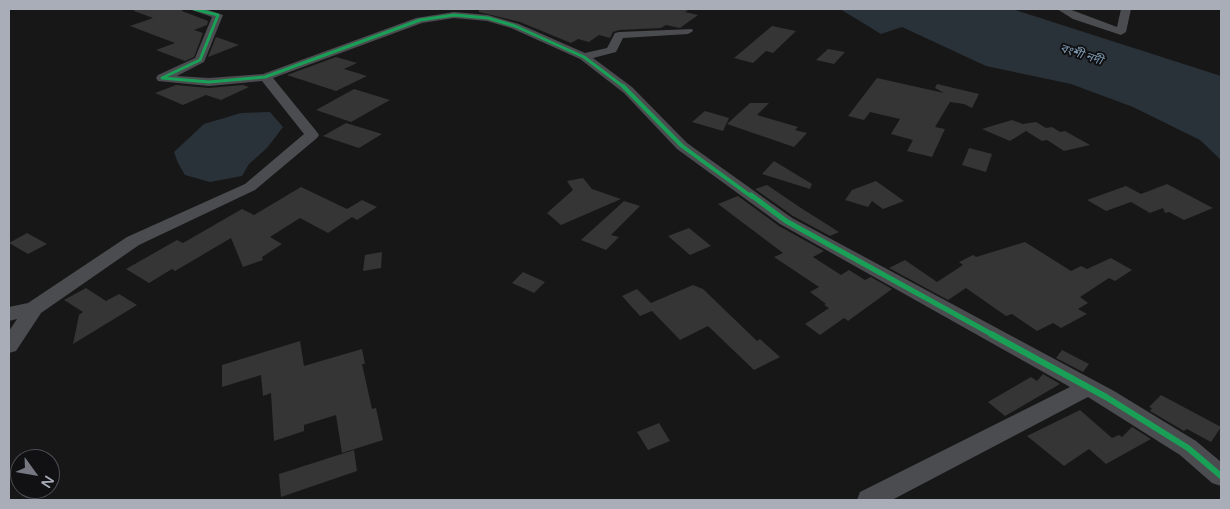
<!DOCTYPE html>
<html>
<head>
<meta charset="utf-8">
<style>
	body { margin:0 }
	#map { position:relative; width:1230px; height:509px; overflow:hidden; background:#171717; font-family:"Varela Round",sans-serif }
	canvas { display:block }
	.frame { position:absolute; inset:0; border:10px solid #a8adb8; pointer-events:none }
	.north { position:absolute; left:10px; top:449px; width:50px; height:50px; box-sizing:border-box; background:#111113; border:1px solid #4d4f55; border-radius:50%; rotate:122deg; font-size:14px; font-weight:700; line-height:20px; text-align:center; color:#a8adb8 }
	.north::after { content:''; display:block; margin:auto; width:18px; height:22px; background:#757880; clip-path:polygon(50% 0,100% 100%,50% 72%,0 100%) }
</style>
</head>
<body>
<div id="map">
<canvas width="1230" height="509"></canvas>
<div class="frame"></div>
<div class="north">N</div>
</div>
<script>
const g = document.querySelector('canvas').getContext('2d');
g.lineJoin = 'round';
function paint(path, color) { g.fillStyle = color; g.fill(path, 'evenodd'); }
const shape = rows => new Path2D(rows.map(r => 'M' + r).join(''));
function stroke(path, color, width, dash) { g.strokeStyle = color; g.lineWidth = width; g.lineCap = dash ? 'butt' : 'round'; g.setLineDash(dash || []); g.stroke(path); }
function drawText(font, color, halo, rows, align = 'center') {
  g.font = font + ' "Varela Round","Noto Sans Bengali",sans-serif'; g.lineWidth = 4; g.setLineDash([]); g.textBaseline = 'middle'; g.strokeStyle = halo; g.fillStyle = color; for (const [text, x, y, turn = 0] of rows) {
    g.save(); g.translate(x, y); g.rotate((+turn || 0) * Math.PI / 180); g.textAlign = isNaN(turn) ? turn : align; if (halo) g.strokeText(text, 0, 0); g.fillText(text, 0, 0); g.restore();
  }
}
paint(shape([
	[840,9,1012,9,1221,76,1221,160,1200,140,1133,107,1071,84,986,66,902,27,881,34],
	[270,112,283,127,267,148,249,164,242,176,210,182,185,175,178,163,174,152,204,124,241,113]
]), '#2a3239');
paint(shape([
	[134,9,182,9,182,11,208,21,207,25,194,30,203,33,194,57,185,61,156,50,175,43,130,26,153,18,134,11],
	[479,9,690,9,685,12,698,15,680,28,666,25,661,28,619,30,613,32,610,38,599,35,589,42,578,39,571,43,520,22,479,12],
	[772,26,796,31,773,53,766,51,753,63,734,58],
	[216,37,239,45,208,57],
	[828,49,845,52,834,64,816,60],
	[336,57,357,63,344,69,367,76,336,91,287,75],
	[877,78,944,93,935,88,937,84,979,94,972,108,964,104,950,102,935,127,945,129,932,157,907,151,913,140,891,134,900,119,870,112,864,120,848,116],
	[176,85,209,88,243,85,249,87,221,100,206,95,183,105,155,93],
	[354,89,390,100,351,122,316,110],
	[750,103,769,103,757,115,798,127,795,130,807,133,794,147,727,124],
	[705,111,729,118,723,131,692,122],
	[1012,120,1023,124,1036,122,1046,128,1052,127,1060,132,1065,131,1090,145,1064,151,1047,140,1042,141,1026,131,1010,141,982,129],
	[346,123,382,134,359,148,323,136],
	[969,148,992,154,986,172,962,165],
	[774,161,812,184,810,189,762,174],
	[583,178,592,189,621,199,561,225,547,213,573,190,567,181],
	[876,181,904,201,883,209,872,201,868,207,845,200,852,190],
	[1167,184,1213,208,1184,220,1169,212,1165,213,1163,208,1150,213,1131,202,1106,211,1087,200,1126,186,1141,194],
	[767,185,801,208,839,232,830,236,793,216,755,189],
	[301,187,347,209,362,200,377,207,357,220,352,217,328,233,300,218,270,237,282,244,262,257,263,260,243,267,231,238,175,271,172,269,149,283,126,269,177,240,183,243,242,209,254,215],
	[738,196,779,226,824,251,813,257,841,275,849,270,865,280,871,277,892,289,848,321,844,318,820,335,805,324,829,308,824,305,826,304,810,292,819,287,774,257,783,253,718,204],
	[624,201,640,206,611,235,619,237,606,250,581,240],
	[689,228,711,246,690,255,668,236],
	[27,233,47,244,28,254,9,243],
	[1025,242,1071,271,1081,266,1087,269,1111,258,1132,270,1115,281,1109,278,1080,297,1088,303,1078,309,1087,314,1061,328,1053,323,1037,331,1012,314,1006,316,966,288,948,300,889,268,905,260,937,282,963,265,959,262,973,255,976,257],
	[382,252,381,268,363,271,365,255],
	[523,272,545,282,534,293,512,283],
	[693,285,703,289,757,341,760,339,780,357,754,370,708,326,680,340,652,311,640,316,622,296,637,289,651,303],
	[86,288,106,301,119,294,137,305,73,344,79,315,83,312,64,300],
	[300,341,304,366,362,349,365,364,362,364,372,409,376,408,383,440,342,453,336,415,304,425,304,431,274,441,271,393,263,396,261,375,222,387,222,365],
	[1062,350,1089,364,1083,372,1056,358],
	[1043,374,1060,384,1005,416,988,402,1031,377,1037,381],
	[1161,395,1221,427,1211,442,1187,429,1184,431,1150,411,1152,408,1149,407],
	[1080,410,1112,438,1119,435,1122,437,1132,427,1151,439,1106,464,1089,449,1064,466,1027,436],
	[659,423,670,441,648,450,637,432],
	[354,450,357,471,281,497,279,474]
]), '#353536');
paint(shape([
	[189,9,205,9,223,15,204,62,177,76,209,78,263,74,416,18,454,12,488,15,519,24,585,53,607,48,615,33,619,32,692,29,693,31,688,34,623,38,616,52,593,58,632,87,687,143,792,218,1114,391,1196,441,1221,462,1221,486,1212,483,1180,455,1088,397,892,500,857,500,860,492,1070,387,780,224,677,149,624,93,580,59,511,28,487,21,454,18,422,23,273,78,317,132,319,135,317,138,255,190,139,245,41,313,16,351,9,353,9,331,17,319,9,321,9,307,28,303,127,237,245,184,304,134,262,81,209,86,158,81,156,78,158,75,195,58,212,17,189,9],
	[1057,9,1069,9,1117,27,1121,9,1131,9,1126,32,1121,35,1073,19,1057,9]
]), '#4b4c50');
stroke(shape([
	[194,9,218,15,200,60,162,78,209,82,265,77,420,20,454,15,488,18,515,26,584,57,624,87]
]), '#1a9f57', 3);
stroke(shape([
	[623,86,682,146,752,197]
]), '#1a9f57', 4);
stroke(shape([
	[751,195,786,221,993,335]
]), '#1a9f57', 5);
stroke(shape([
	[991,334,1106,397,1188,448,1221,476]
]), '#1a9f57', 6);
drawText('italic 12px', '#7f9bb3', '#111113', [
	["বংশী নদী",1081,55,18]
]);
</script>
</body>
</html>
